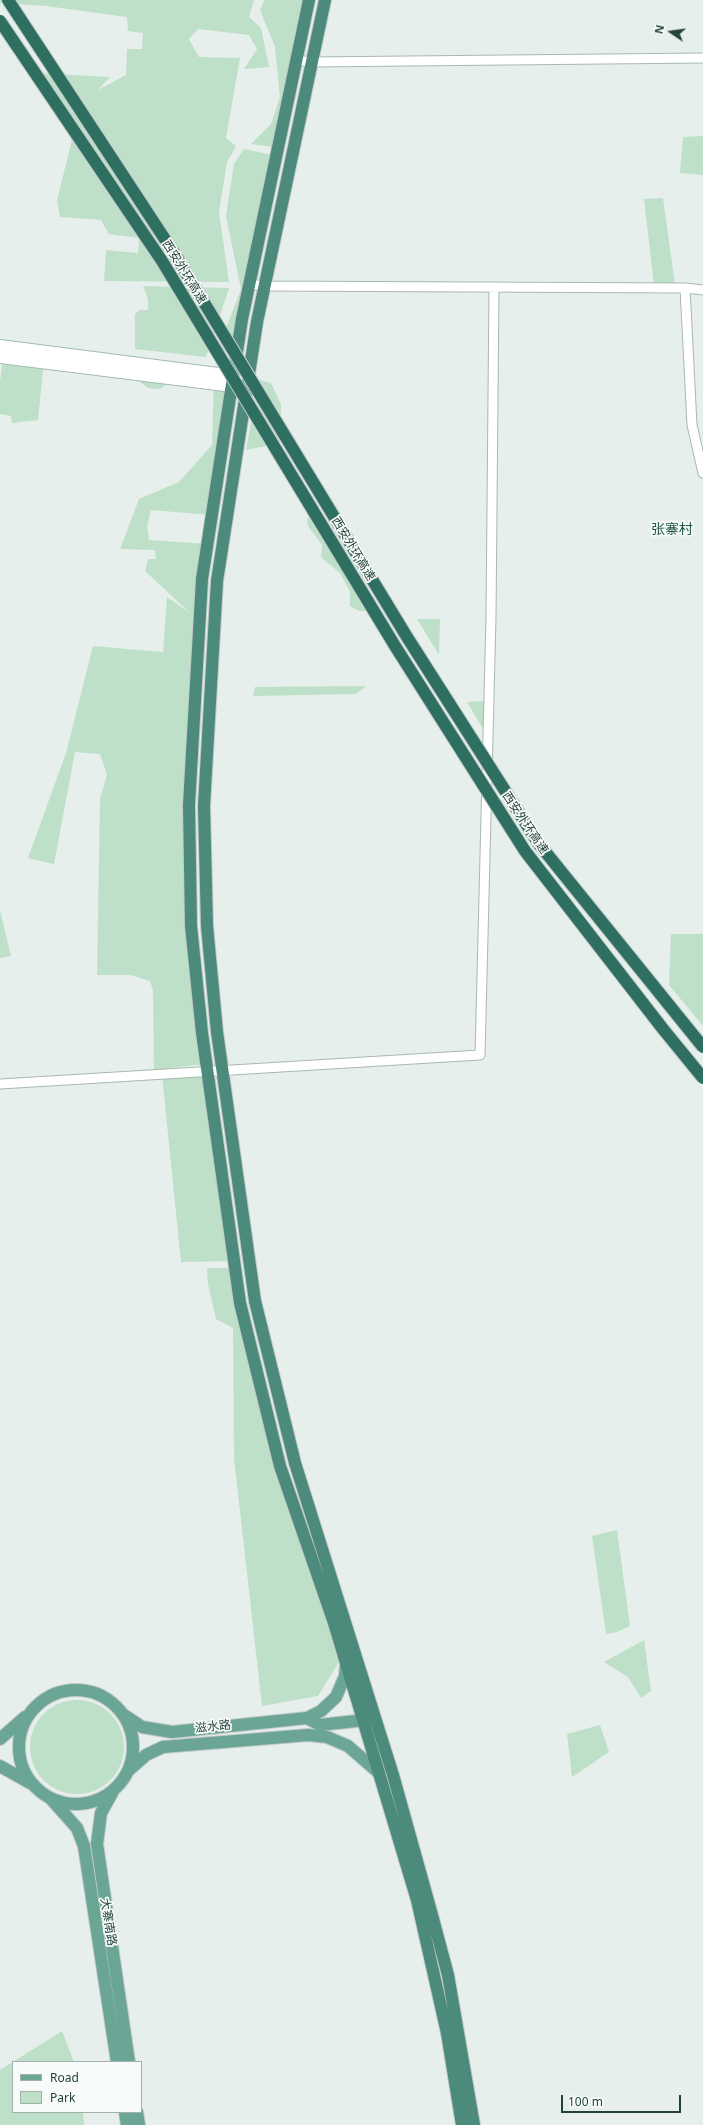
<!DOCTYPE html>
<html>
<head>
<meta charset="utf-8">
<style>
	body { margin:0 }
	#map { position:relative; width:703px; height:2125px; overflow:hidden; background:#e6efeb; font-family:"Noto Sans",sans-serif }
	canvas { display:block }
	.legend { position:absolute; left:12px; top:2061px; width:130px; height:52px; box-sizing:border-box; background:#f7fbf9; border:1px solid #a3b1ad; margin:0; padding:5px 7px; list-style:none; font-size:12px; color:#24423a }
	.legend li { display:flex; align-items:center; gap:8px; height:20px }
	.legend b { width:20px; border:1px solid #a3b1ad }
	.north { position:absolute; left:651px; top:12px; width:40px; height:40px; -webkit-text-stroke:3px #f7fbf9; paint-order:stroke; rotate:283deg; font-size:11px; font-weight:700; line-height:16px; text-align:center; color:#24423a }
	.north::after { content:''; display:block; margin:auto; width:14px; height:18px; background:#24423a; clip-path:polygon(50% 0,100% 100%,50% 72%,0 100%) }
	.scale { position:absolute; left:561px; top:2095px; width:120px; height:18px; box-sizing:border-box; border:2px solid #24423a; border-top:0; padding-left:5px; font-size:12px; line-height:14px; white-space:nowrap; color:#24423a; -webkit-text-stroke:3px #f7fbf9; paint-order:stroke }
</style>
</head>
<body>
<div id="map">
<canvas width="703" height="2125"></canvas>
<ul class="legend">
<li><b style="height:5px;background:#6aa596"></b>Road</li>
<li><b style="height:11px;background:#bfe0c8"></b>Park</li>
</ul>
<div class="north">N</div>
<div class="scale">100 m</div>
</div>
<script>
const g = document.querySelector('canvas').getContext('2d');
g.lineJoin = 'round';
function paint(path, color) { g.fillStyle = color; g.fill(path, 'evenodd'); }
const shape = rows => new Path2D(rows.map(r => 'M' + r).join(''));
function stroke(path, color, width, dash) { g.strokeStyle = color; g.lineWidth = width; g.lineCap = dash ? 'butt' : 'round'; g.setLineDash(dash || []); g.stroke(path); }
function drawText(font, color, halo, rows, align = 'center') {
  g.font = font + ' "Noto Sans","Noto Sans SC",sans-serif'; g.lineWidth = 3.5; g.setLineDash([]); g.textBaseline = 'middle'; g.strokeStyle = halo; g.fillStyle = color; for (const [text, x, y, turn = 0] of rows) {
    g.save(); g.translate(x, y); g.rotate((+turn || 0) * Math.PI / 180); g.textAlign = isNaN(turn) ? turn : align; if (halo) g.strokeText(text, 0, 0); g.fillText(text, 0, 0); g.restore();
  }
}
paint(shape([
	[0,0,254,0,249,17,261,28,269,67,244,69,257,49,249,35,198,29,189,39,199,57,240,58,226,138,236,146,227,162,219,212,229,282,104,281,106,250,138,253,139,238,109,234,101,220,60,217,57,200,71,144,73,129,33,73,110,77,98,90,126,75,127,49,142,49,143,33,128,31,127,17,46,6,0,3],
	[264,0,312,0,280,148,251,144,271,124,280,97,275,47,260,10],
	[703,136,703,175,680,173,683,137],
	[244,149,278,156,238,343,214,359,241,289,226,216,234,164],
	[663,198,675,285,654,285,644,199],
	[143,286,229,288,206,357,135,349,135,314,140,310,148,310,148,299],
	[3,357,68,370,66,372,43,369,38,420,12,423,11,416,0,414,0,382],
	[115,365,173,369,168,383,160,389,148,388,135,378,114,378],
	[214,374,228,398,210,515,151,510,147,526,149,540,207,544,191,804,204,1064,154,1070,153,991,150,981,131,975,97,975,100,799,107,775,100,754,75,752,54,864,28,858,66,753,93,646,163,652,167,597,190,613,145,571,148,559,156,559,155,550,120,549,139,499,179,482,212,445],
	[259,380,271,383,281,404,280,443,246,450],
	[309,517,368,611,359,611,350,606,350,592,340,573,321,557,322,545,308,526,307,519],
	[417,619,440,619,439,655],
	[366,686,356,694,253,696,255,687],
	[485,701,484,731,467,702],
	[0,910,11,956,0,958],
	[671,934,703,934,703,1026,669,985],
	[206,1073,233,1261,181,1262,162,1075],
	[207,1268,234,1268,266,1416,339,1662,318,1696,262,1706,234,1458,233,1328,216,1319,208,1284],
	[617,1530,630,1626,617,1632,606,1634,592,1536],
	[644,1640,651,1691,641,1698,628,1677,604,1662],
	'30 1747a47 47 0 1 1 94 0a47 47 0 1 1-94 0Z',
	[600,1725,609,1752,572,1777,567,1734],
	[62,2031,74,2062,13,2062,13,2112,83,2112,84,2125,0,2125,0,2070]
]), '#bfe0c8');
const minor = shape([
	[296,60,311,62,703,58],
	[249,284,265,286,685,288,703,290],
	[685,288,692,425,703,473],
	[0,1084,480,1055,491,617,494,287]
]);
const secondary = shape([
	[0,346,249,378],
	[0,357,241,387]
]);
const primary = shape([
	'19 1747a57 57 0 1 1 114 0a57 57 0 1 1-114 0Z',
	[124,1715,142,1727,172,1732,307,1718,321,1711,336,1697,345,1676,346,1665],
	[307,1718,320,1725,374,1719],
	[0,1739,25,1717],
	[0,1766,30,1783],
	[129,1770,146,1755,163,1747,308,1735,327,1737,348,1746,379,1773],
	[112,1793,101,1813,97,1844,129,2062],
	[52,1800,77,1828,84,1846,117,2062],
	[125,2112,127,2125],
	[137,2112,139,2125]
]);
const trunk = shape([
	[309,0,242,319,202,579,189,805,191,926,202,1033,240,1303,280,1466,334,1623,417,1900,447,2033,462,2125],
	[325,0,257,322,217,581,204,806,207,926,217,1032,255,1301,295,1463,393,1775,432,1915,448,1975,474,2125]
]);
stroke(minor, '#a8b8b2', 11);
stroke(secondary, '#a4bbb3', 14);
stroke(primary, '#c2cac8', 14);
stroke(trunk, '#c2cac8', 14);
stroke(minor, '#fff', 9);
stroke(secondary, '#fff', 12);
stroke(primary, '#6aa596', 12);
stroke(trunk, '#4c8a7c', 12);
const motorwayBridge = shape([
	[8,0,174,253,407,637,539,844,703,1047],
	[0,21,162,261,395,646,525,851,663,1029,703,1078]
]);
stroke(motorwayBridge, '#c2cac8', 14, []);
stroke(motorwayBridge, '#2f6f62', 12);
drawText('12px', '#24423a', '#f7fbf9', [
	["西安外环高速",184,272,58],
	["西安外环高速",353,549,59],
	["西安外环高速",525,823,56],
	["滋水路",213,1727,-6],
	["大寨南路",108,1922,81]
]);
drawText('14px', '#1f5548', '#f7fbf9', [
	["张寨村",672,530]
]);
</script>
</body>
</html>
